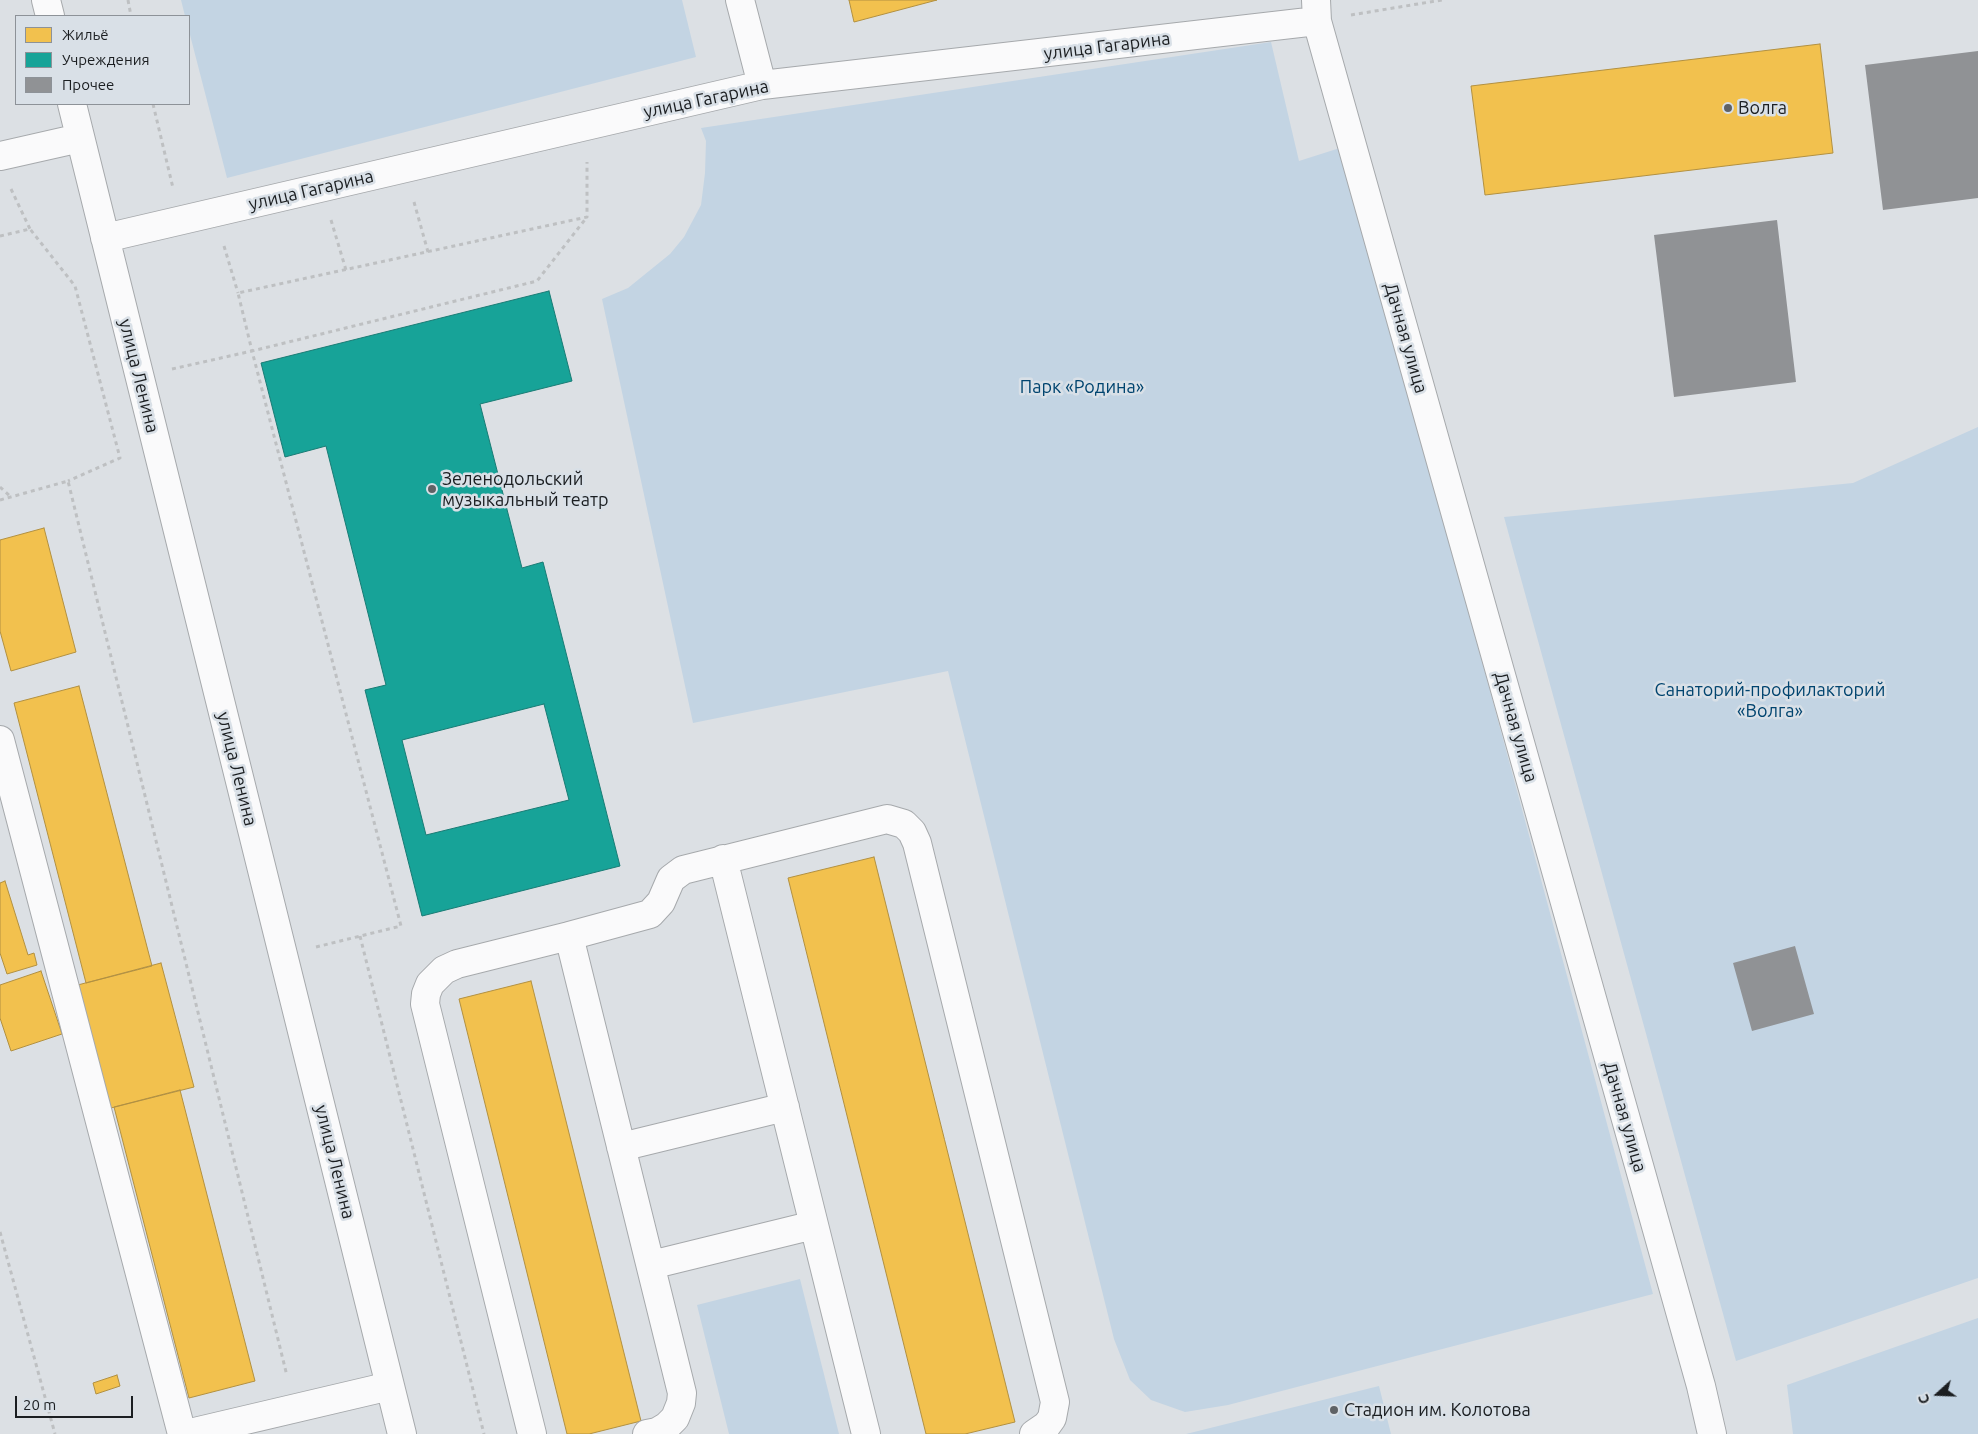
<!DOCTYPE html>
<html>
<head>
<meta charset="utf-8">
<style>
	body { margin:0 }
	#map { position:relative; width:1978px; height:1434px; overflow:hidden; background:#dce0e4; font-family:Ubuntu,sans-serif }
	canvas { display:block }
	.legend { position:absolute; left:15px; top:15px; width:175px; height:90px; box-sizing:border-box; background:#d9e0e7; border:1px solid #8d9298; margin:0; padding:6px 9px; list-style:none; font-size:15px; color:#1b1e21 }
	.legend li { display:flex; align-items:center; gap:10px; height:25px }
	.legend b { width:25px; border:1px solid #8d9298 }
	.north { position:absolute; left:1913px; top:1369px; width:50px; height:50px; -webkit-text-stroke:4px #d9e0e7; paint-order:stroke; rotate:250deg; font-size:14px; font-weight:700; line-height:20px; text-align:center; color:#1b1e21 }
	.north::after { content:''; display:block; margin:auto; width:18px; height:22px; background:#1b1e21; clip-path:polygon(50% 0,100% 100%,50% 72%,0 100%) }
	.scale { position:absolute; left:15px; top:1396px; width:118px; height:22px; box-sizing:border-box; border:2px solid #1b1e21; border-top:0; padding-left:6px; font-size:15px; line-height:18px; white-space:nowrap; color:#1b1e21; -webkit-text-stroke:4px #d9e0e7; paint-order:stroke }
</style>
</head>
<body>
<div id="map">
<canvas width="1978" height="1434"></canvas>
<ul class="legend">
<li><b style="height:14px;background:#f2c14e"></b>Жильё</li>
<li><b style="height:14px;background:#17a398"></b>Учреждения</li>
<li><b style="height:14px;background:#909295"></b>Прочее</li>
</ul>
<div class="north">С</div>
<div class="scale">20 m</div>
</div>
<script>
const g = document.querySelector('canvas').getContext('2d');
g.lineJoin = 'round';
function paint(path, color) { g.fillStyle = color; g.fill(path, 'evenodd'); }
const shape = rows => new Path2D(rows.map(r => 'M' + r).join(''));
function stroke(path, color, width, dash) { g.strokeStyle = color; g.lineWidth = width; g.lineCap = dash ? 'butt' : 'round'; g.setLineDash(dash || []); g.stroke(path); }
function drawText(font, color, halo, rows, align = 'center') {
  g.font = font + ' Ubuntu,sans-serif'; g.lineWidth = 5; g.setLineDash([]); g.textBaseline = 'middle'; g.strokeStyle = halo; g.fillStyle = color; for (const [text, x, y, turn = 0] of rows) {
    g.save(); g.translate(x, y); g.rotate((+turn || 0) * Math.PI / 180); g.textAlign = isNaN(turn) ? turn : align; if (halo) g.strokeText(text, 0, 0); g.fillText(text, 0, 0); g.restore();
  }
}
paint(shape([
	[181,0,682,0,696,57,227,178,189,31,189,16,185,16],
	[1271,42,1299,161,1343,147,1653,1294,1228,1405,1185,1412,1151,1400,1130,1380,1114,1339,948,671,693,723,602,299,628,288,670,254,684,237,701,205,705,173,706,141,701,128],
	[1978,427,1978,1278,1736,1361,1504,517,1853,483],
	[800,1279,839,1434,729,1434,697,1305],
	[1978,1318,1978,1434,1793,1434,1787,1385],
	[1379,1386,1391,1434,1186,1434]
]), '#c3d4e3');
const homes = shape([
	[849,0,937,0,854,22,849,0],
	[1820,44,1833,153,1485,195,1471,86,1820,44],
	[44,528,76,652,11,671,0,631,0,540,44,528],
	[79,686,152,966,86,983,14,703,79,686],
	[874,857,1015,1422,965,1434,926,1434,788,878,874,857],
	[5,881,28,955,34,953,37,965,7,974,0,953,0,883,5,881],
	[161,963,194,1087,107,1109,74,986,161,963],
	[41,971,62,1034,11,1051,0,1018,0,985,41,971],
	[531,981,641,1421,589,1434,567,1434,459,999,531,981],
	[180,1090,255,1381,189,1398,114,1107,180,1090],
	[117,1375,120,1386,96,1394,93,1383,117,1375]
]);
paint(homes, '#f2c14e');
stroke(homes, '#b29040', 1);
const public = shape([
	[549,291,572,381,480,404,522,568,543,562,620,866,422,916,365,690,386,685,326,446,285,457,261,363,549,291],
	[544,704,569,800,426,835,402,740,544,704]
]);
paint(public, '#17a398');
stroke(public, '#187b74', 1);
paint(shape([
	[1978,51,1978,198,1883,210,1865,65],
	[1777,220,1796,382,1674,397,1654,235],
	[1795,946,1814,1014,1752,1031,1733,963]
]), '#909295');
const minor = shape([
	[46,0,50,16],
	[740,0,762,85],
	[1316,0,1317,21,1701,1386,1712,1434],
	[72,104,402,1434],
	[0,156,80,138],
	[105,238,762,85,1317,21],
	[0,740,182,1434],
	[723,859,866,1434],
	[569,936,650,914,661,902,671,879,683,870,887,819,904,824,912,832,917,843,1055,1402,1052,1418,1047,1425,1034,1434],
	[621,1147,785,1107],
	[651,1265,814,1225],
	[186,1434,390,1386],
	[532,1434,425,1004,426,994,430,984,444,970,457,964,569,936,682,1393,681,1403,675,1418,667,1426,657,1432,647,1434]
]);
stroke(minor, '#a6a9ac', 30);
stroke(shape([
	[128,0,131,16],
	[1351,15,1442,0],
	[153,104,173,188],
	[11,189,30,229],
	[414,202,428,252],
	[331,220,346,270],
	[0,236,30,229,75,286,120,458,68,481],
	[224,246,238,293],
	[172,369,252,351,238,293,587,217,587,162],
	[0,487,11,497],
	[0,500,68,481,287,1376],
	[360,936,484,1434],
	[316,947,401,926,252,351,537,281,587,217],
	[0,1232,55,1434]
]), '#bec0c2', 3, [4, 4]);
stroke(minor, '#fafafb', 28);
for (const [x, y, r, color] of [
	[1728,108,5,"#5f6265"],
	[432,489,5,"#5f6265"],
	[1334,1410,5,"#5f6265"]
]) { const dot = new Path2D(); dot.arc(x, y, r, 0, 2 * Math.PI); g.fillStyle = color; g.fill(dot); stroke(dot, '#d9e0e7', 2); }
drawText('18px', '#1b1e21', '#d9e0e7', [
	["улица Гагарина",1107,46,-7],
	["улица Гагарина",706,99,-12],
	["улица Гагарина",311,190,-13],
	["Дачная улица",1406,338,74],
	["улица Ленина",139,376,76],
	["Дачная улица",1516,727,74],
	["улица Ленина",237,769,76],
	["Дачная улица",1625,1117,74],
	["улица Ленина",335,1162,76]
]);
drawText('18px', '#1b1e21', '#d9e0e7', [
	["Волга",1738,108],
	["Зеленодольский",442,479],
	["музыкальный театр",442,500],
	["Стадион им. Колотова",1344,1410]
], 'left');
drawText('18px', '#00446f', '#d9e0e7', [
	["Парк «Родина»",1082,387],
	["Санаторий-профилакторий",1770,690],
	["«Волга»",1770,711]
]);
</script>
</body>
</html>
